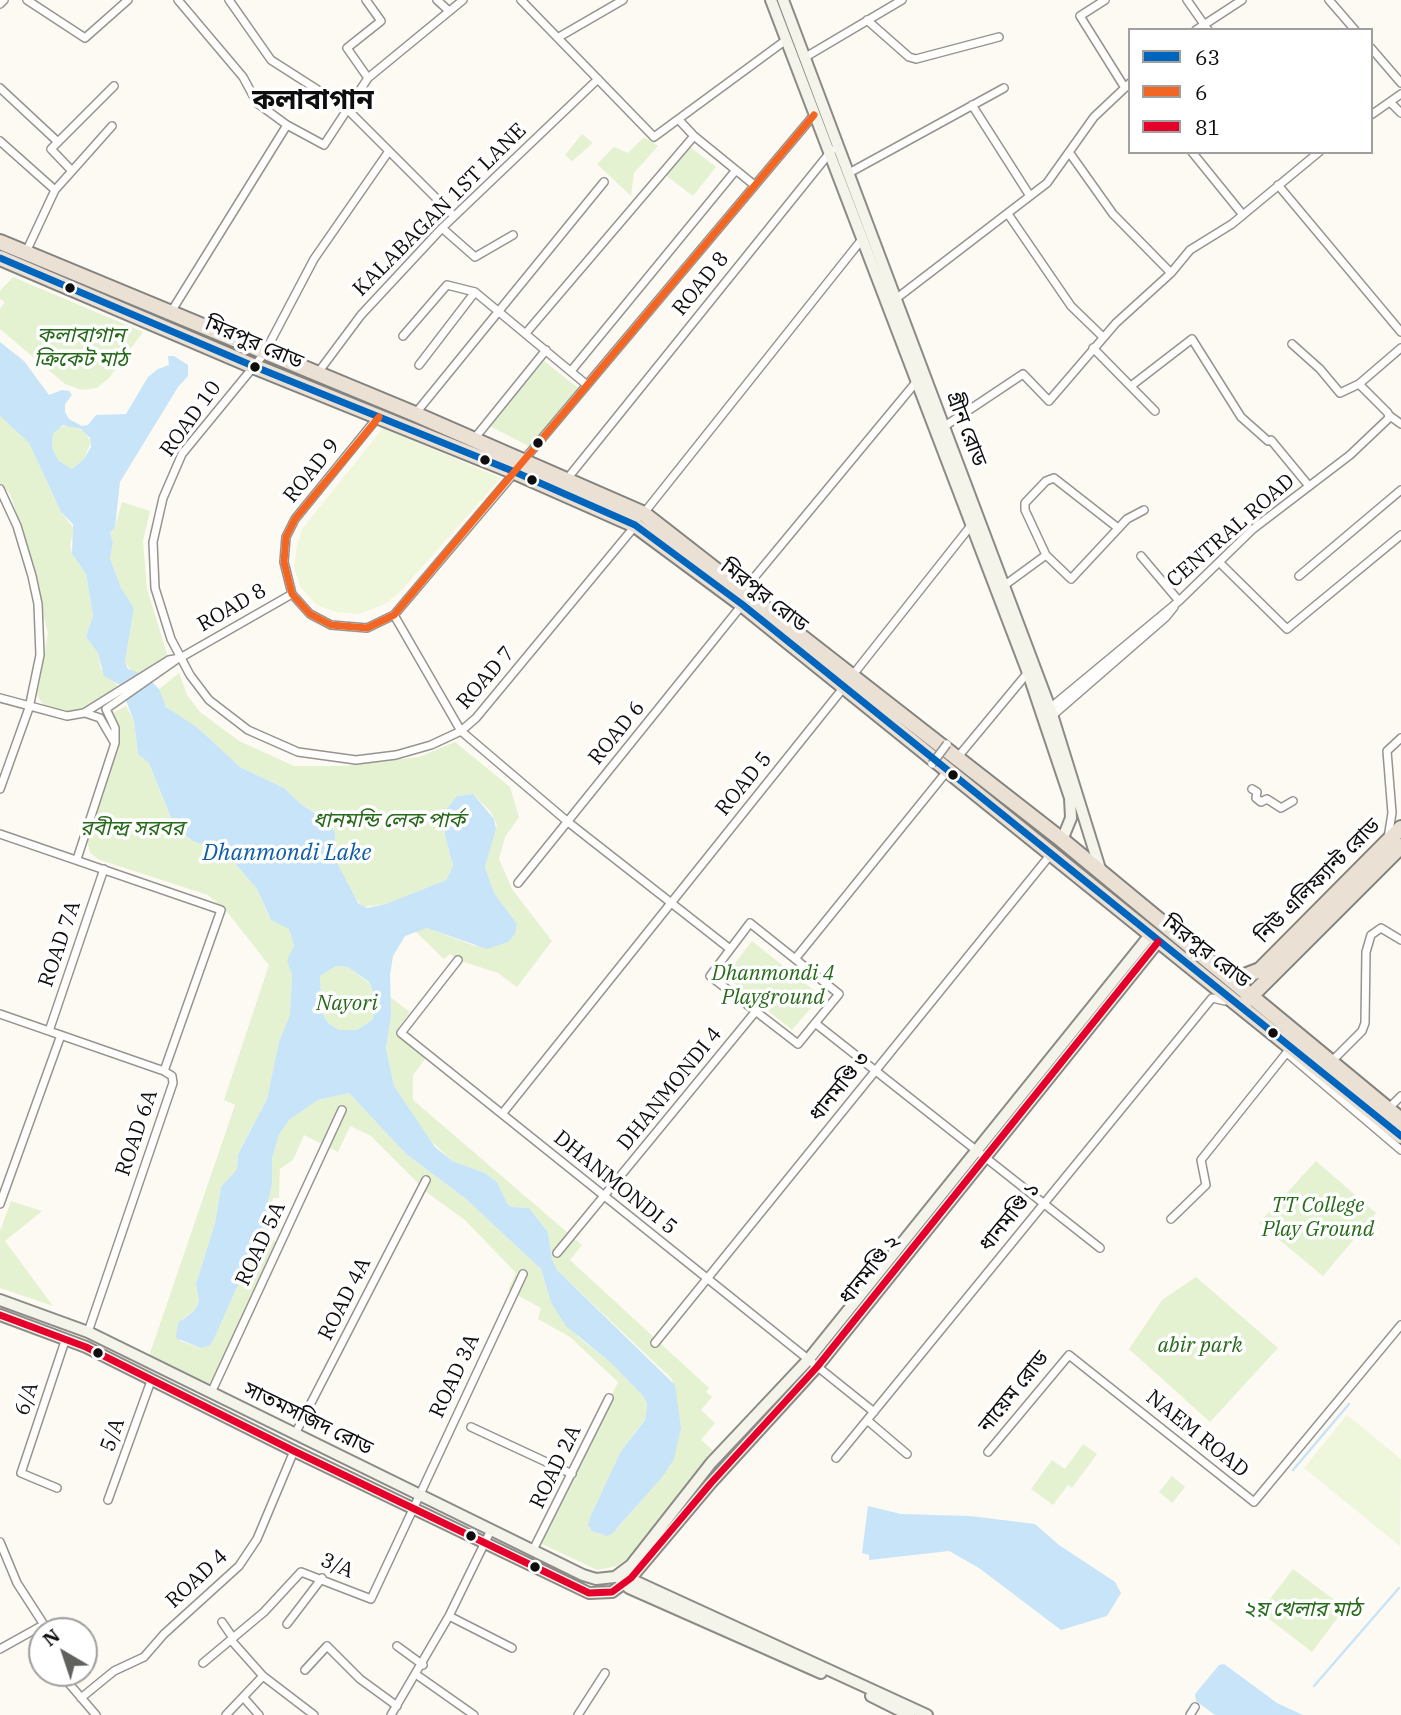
<!DOCTYPE html>
<html>
<head>
<meta charset="utf-8">
<style>
	body { margin:0 }
	#map { position:relative; width:1401px; height:1715px; overflow:hidden; background:#fcfaf2; font-family:"IBM Plex Serif",serif }
	canvas { display:block }
	.legend { position:absolute; left:1128px; top:28px; width:245px; height:126px; box-sizing:border-box; background:#fff; border:2px solid #9f9f9f; margin:0; padding:9px 12px; list-style:none; font-size:21px; color:#0e0e0e }
	.legend li { display:flex; align-items:center; gap:14px; height:35px }
	.legend b { width:35px; border:2px solid #9f9f9f }
	.north { position:absolute; left:28px; top:1617px; width:70px; height:70px; box-sizing:border-box; background:#fff; border:2px solid #9f9f9f; border-radius:50%; rotate:321deg; font-size:19px; font-weight:700; line-height:28px; text-align:center; color:#0e0e0e }
	.north::after { content:''; display:block; margin:auto; width:24px; height:32px; background:#61615e; clip-path:polygon(50% 0,100% 100%,50% 72%,0 100%) }
</style>
</head>
<body>
<div id="map">
<canvas width="1401" height="1715"></canvas>
<ul class="legend">
<li><b style="height:9px;background:#0065bd"></b>63</li>
<li><b style="height:9px;background:#f26522"></b>6</li>
<li><b style="height:9px;background:#e4002b"></b>81</li>
</ul>
<div class="north">N</div>
</div>
<script>
const g = document.querySelector('canvas').getContext('2d');
g.lineJoin = 'round';
function paint(path, color) { g.fillStyle = color; g.fill(path, 'evenodd'); }
const shape = rows => new Path2D(rows.map(r => 'M' + r).join(''));
function stroke(path, color, width, dash) { g.strokeStyle = color; g.lineWidth = width; g.lineCap = dash ? 'butt' : 'round'; g.setLineDash(dash || []); g.stroke(path); }
function drawText(font, color, halo, rows, align = 'center') {
  g.font = font + ' "IBM Plex Serif","Noto Sans Bengali",serif'; g.lineWidth = 7; g.setLineDash([]); g.textBaseline = 'middle'; g.strokeStyle = halo; g.fillStyle = color; for (const [text, x, y, turn = 0] of rows) {
    g.save(); g.translate(x, y); g.rotate((+turn || 0) * Math.PI / 180); g.textAlign = isNaN(turn) ? turn : align; if (halo) g.strokeText(text, 0, 0); g.fillText(text, 0, 0); g.restore();
  }
}
paint(shape([
	[582,134,593,143,572,161,565,155],
	[644,137,658,146,634,173,631,196,597,164,614,147,628,153],
	[690,147,716,167,693,196,664,174],
	[13,277,143,332,109,378,97,388,82,390,65,384,0,329,0,309,5,302,0,299,0,291],
	[544,361,578,388,530,447,490,426],
	[0,416,29,443,61,512,74,529,70,545,72,554,86,574,93,615,86,637,98,653,101,669,122,690,89,709,62,713,46,709,37,695,48,633,17,515,10,494,0,483],
	[68,425,84,431,91,442,84,459,72,469,59,461,52,448,53,434,59,428],
	[122,502,150,511,143,541,147,589,168,657,145,675,132,672,125,662,134,608,121,588,110,558,113,543,110,533,115,527],
	[179,673,187,695,200,712,239,741,294,766,343,766,419,757,455,742,510,787,519,817,505,837,499,859,512,889,552,941,517,987,498,973,458,960,450,954,444,959,414,930,427,928,475,946,512,938,515,934,517,924,494,893,485,867,497,825,491,812,473,794,457,796,445,811,445,835,453,866,446,880,387,904,363,907,348,889,340,871,334,853,334,826,326,818,302,805,284,788,240,767,198,728,172,713,161,700,159,689],
	[126,706,134,721,138,754,149,763,173,824,189,839,226,853,257,889,269,917,289,929,294,946,289,958,292,975,290,1016,279,1042,267,1099,238,1153,237,1169,221,1187,215,1223,196,1284,199,1302,194,1311,182,1319,180,1341,201,1348,209,1346,213,1341,260,1236,272,1185,272,1159,279,1135,289,1120,318,1100,349,1093,406,1154,466,1199,541,1269,551,1303,578,1337,611,1363,644,1397,647,1404,645,1419,621,1451,591,1515,589,1528,603,1535,619,1527,670,1466,681,1428,672,1379,557,1270,552,1259,548,1232,529,1208,513,1207,507,1203,497,1182,485,1173,452,1161,429,1139,394,1086,386,1048,391,1016,390,997,410,1012,397,1030,428,1055,413,1075,413,1100,582,1245,570,1260,709,1388,706,1392,712,1397,701,1410,715,1423,701,1440,716,1453,630,1557,617,1566,597,1570,540,1543,618,1382,570,1337,538,1319,541,1308,508,1290,516,1273,465,1220,429,1194,371,1136,350,1126,338,1152,304,1135,293,1160,280,1169,279,1198,273,1198,268,1238,280,1243,215,1386,149,1356,235,1105,224,1100,269,965,224,908,208,895,100,860,90,853,87,841,120,733,113,713],
	[752,941,821,996,792,1030,725,976],
	[336,966,348,967,369,983,378,1005,372,1020,357,1030,339,1030,328,1023,322,1013,320,976],
	[1316,1161,1376,1213,1323,1276,1259,1223],
	[11,1201,42,1211,5,1241,53,1306,0,1288,0,1231],
	[1196,1277,1278,1348,1210,1422,1129,1349,1162,1300],
	[1083,1444,1097,1454,1072,1488,1068,1485,1053,1505,1031,1489,1052,1460,1065,1469],
	[1172,1476,1185,1487,1172,1503,1159,1492],
	[1293,1569,1345,1608,1312,1652,1260,1612]
]), '#e4f2d1');
paint(shape([
	[383,428,501,478,399,593,383,605,359,614,337,612,317,605,301,588,294,567,297,546,302,529],
	[1347,1415,1401,1459,1400,1546,1304,1468]
]), '#eef6db');
paint(shape([
	[0,342,24,361,49,395,62,390,69,391,72,395,65,404,65,412,69,419,82,426,88,425,96,415,126,414,148,377,158,369,169,365,168,356,174,356,188,365,188,376,178,387,120,482,115,527,110,533,113,543,110,558,121,588,134,608,125,662,128,669,145,675,159,689,166,707,198,728,240,767,284,788,302,805,330,822,335,833,336,861,358,903,367,908,386,904,446,880,453,866,445,835,445,811,457,796,473,794,494,819,496,829,485,867,494,893,517,924,515,934,508,942,487,949,427,928,405,936,393,956,390,975,391,1016,386,1048,394,1086,435,1147,452,1161,485,1173,497,1182,507,1203,512,1207,529,1208,548,1232,552,1259,557,1270,675,1385,681,1428,674,1459,663,1476,612,1534,607,1536,592,1531,588,1525,591,1515,621,1451,645,1420,647,1404,644,1397,611,1363,566,1326,551,1303,541,1269,466,1199,406,1154,349,1093,318,1100,289,1120,279,1135,272,1159,272,1185,260,1236,213,1341,209,1346,201,1348,176,1338,178,1323,194,1311,199,1302,196,1284,215,1223,221,1187,237,1169,238,1154,267,1099,279,1042,290,1015,292,975,287,960,294,946,289,929,271,920,257,889,226,853,193,841,175,828,149,763,138,754,134,721,120,685,104,676,98,653,86,637,93,615,86,574,72,554,73,524,61,512,29,443,0,416],
	[63,425,81,429,90,438,91,447,84,459,72,469,59,461,52,448,53,434],
	[336,966,348,967,369,982,378,1005,372,1020,357,1030,339,1030,328,1023,322,1013,320,976],
	[868,1506,901,1514,970,1516,1035,1524,1059,1545,1115,1582,1121,1593,1107,1616,1061,1630,979,1568,949,1551,869,1560,869,1555,862,1553],
	[1224,1664,1277,1703,1303,1715,1215,1715,1196,1701,1195,1694,1219,1665]
]), '#c7e4f8');
stroke(shape([
	[1293,1470,1349,1404],
	[1314,1686,1399,1588]
]), '#c7e4f8', 2.5);
const street = shape([
	[27,0,85,38,128,0],
	[178,0,243,77,257,103,287,125,324,145,368,78,463,0],
	[229,0,271,60,346,108,454,216],
	[366,0,381,21,347,48,368,78],
	[437,0,449,11],
	[521,0,654,137,786,40],
	[1105,0,1080,16,1125,88],
	[1187,0,1208,30],
	[1329,0,1355,30],
	[0,4,4,0],
	[867,20,909,57,916,59,999,37],
	[1196,30,1242,0],
	[559,37,623,0],
	[1371,48,1401,83],
	[804,58,902,0],
	[0,88,58,142],
	[1390,102,1401,113],
	[972,105,1030,196],
	[1371,115,1401,94],
	[679,120,694,136,753,184],
	[0,141,55,190],
	[389,151,314,259,264,354,182,454,163,498,153,542,155,588,171,639,190,675,209,700,248,730,298,752,356,760,396,755,431,745,461,731,476,718,635,526],
	[1069,152,1113,214,1171,273],
	[1192,152,1243,215],
	[72,171,112,126],
	[849,173,1004,88],
	[1278,185,1401,332],
	[1008,214,1071,306,1103,337],
	[442,228,475,257,513,235],
	[26,252,55,190,72,171,51,149,114,86],
	[475,292,587,385],
	[897,298,1047,183,1094,117,1130,83],
	[171,312,287,125],
	[526,333,694,136],
	[403,336,447,285,475,292,419,365],
	[1292,344,1320,369,1340,393,1359,384],
	[1093,348,1155,411],
	[571,371,736,170],
	[317,374,361,315,442,228,598,79],
	[1131,386,1192,339,1241,417,1268,441,1271,440,1309,486],
	[415,414,604,182],
	[1390,416,1401,424],
	[378,417,295,519,286,537,284,562,292,594,310,614,331,625,367,628,394,615,516,471],
	[945,426,1023,374,1049,401,1116,323,1171,273,1190,250,1232,224,1319,152],
	[474,439,546,350],
	[523,461,814,115],
	[567,479,832,150],
	[0,489,17,526,32,576,38,604,40,655,29,708,0,789],
	[644,513,863,238],
	[1118,528,1054,478,1046,481,1025,503,1025,510,1046,555,1071,579,1127,519,1144,510],
	[1141,556,1179,601],
	[1220,563,1287,629,1401,535],
	[1299,576,1401,490],
	[1005,585,1046,555],
	[743,591,917,381],
	[394,615,461,731,568,822,730,949],
	[852,676,973,523],
	[0,698,67,716,84,713,169,660,180,658,292,594],
	[1050,708,1179,601,1253,529,1350,455,1389,418,1388,413,1359,384,1401,348],
	[85,713,100,718,114,742],
	[1052,716,1166,617,1174,607],
	[957,758,1030,670],
	[1252,789,1257,792,1256,798,1261,802,1267,799,1281,808,1293,801],
	[0,834,221,910,164,1071,172,1076,173,1083,88,1332],
	[1388,838,1392,813,1387,751,1401,738],
	[77,859,115,743,115,728,106,709,176,660],
	[518,883,742,605],
	[750,923,839,994,798,1044,710,976,750,923],
	[795,959,948,770],
	[458,960,401,1033,874,1412],
	[0,1014,164,1071],
	[815,1023,1100,1248],
	[49,1031,104,869],
	[1287,1053,1401,1150],
	[1331,1062,1362,1031,1365,1023,1366,952,1371,935,1381,928,1401,940],
	[1388,1109,1401,1096],
	[502,1114,844,687],
	[0,1204,61,1035],
	[1171,1219,1206,1185,1201,1160,1288,1051],
	[557,1253,756,1011],
	[655,1343,1051,854],
	[211,1393,342,1110],
	[867,1420,907,1454],
	[471,1427,572,1474],
	[295,1434,426,1180],
	[988,1452,1069,1355,1254,1502,1401,1325],
	[836,1458,1212,998,1225,1001],
	[57,1488,21,1473,66,1338],
	[108,1500,151,1381],
	[0,1542,17,1583,48,1631],
	[533,1550,609,1398],
	[449,1616,512,1648],
	[222,1622,233,1638],
	[287,1624,322,1578],
	[231,1640,263,1676,314,1715],
	[397,1646,423,1665],
	[0,1649,43,1625],
	[203,1663,264,1612,301,1572,371,1599,523,1274],
	[305,1670,327,1646,360,1679,397,1706],
	[60,1673,96,1715],
	[417,1675,474,1715],
	[81,1698,114,1671,144,1657,164,1634,239,1566,257,1539,294,1451],
	[244,1698,259,1715],
	[226,1715,263,1676],
	[391,1715,449,1616,491,1530],
	[578,1715,605,1673],
	[1190,1715,1195,1707]
]);
const secondary = shape([
	[771,0,1028,673,1070,798,1071,818,1062,840],
	[783,0,1050,708,1101,872],
	[0,1300,88,1332,583,1575,596,1579,615,1577,631,1565,711,1463,808,1360,1150,935],
	[0,1315,86,1347,294,1451,589,1593,612,1592,631,1578,711,1483,817,1367,1158,942],
	[624,1576,927,1715],
	[621,1580,629,1588,821,1673],
	[871,1696,909,1715]
]);
const highway = shape([
	[0,242,415,414,644,514,1062,840,1401,1120],
	[0,258,253,366,515,472,635,525,743,605,1401,1136],
	[1231,972,1242,977,1260,970,1401,828],
	[1247,1000,1401,846]
]);
stroke(street, '#959491', 10);
stroke(secondary, '#8c8b87', 14);
stroke(highway, '#82827e', 18);
stroke(street, '#fffefd', 7);
stroke(secondary, '#f5f4ea', 10);
stroke(highway, '#ebe0d4', 14);
const streetBridge = shape([
	[932,764,947,744]
]);
stroke(streetBridge, '#959491', 10, []);
stroke(streetBridge, '#fffefd', 7);
stroke(shape([
	[0,258,253,366,515,472,635,525,743,605,1401,1136]
]), '#0065bd', 7);
stroke(shape([
	[379,417,295,519,286,537,284,562,292,594,310,614,331,625,367,628,394,615,814,115]
]), '#f26522', 7);
stroke(shape([
	[0,1315,86,1347,294,1451,589,1593,612,1592,631,1578,711,1483,817,1367,1158,942]
]), '#e4002b', 7);
for (const [x, y, r, color] of [
	[70,288,6,"#0e0e0e"],
	[255,367,6,"#0e0e0e"],
	[538,443,6,"#0e0e0e"],
	[485,460,6,"#0e0e0e"],
	[532,480,6,"#0e0e0e"],
	[953,775,6,"#0e0e0e"],
	[1273,1033,6,"#0e0e0e"],
	[98,1353,6,"#0e0e0e"],
	[471,1536,6,"#0e0e0e"],
	[535,1567,6,"#0e0e0e"]
]) { const dot = new Path2D(); dot.arc(x, y, r, 0, 2 * Math.PI); g.fillStyle = color; g.fill(dot); stroke(dot, '#fff', 2.5); }
drawText('21px', '#0e0e0e', '#fff', [
	["KALABAGAN 1ST LANE",440,210,-45],
	["ROAD 8",701,284,-51],
	["মিরপুর রোড",254,343,23],
	["ROAD 10",191,419,-54],
	["গ্রীন রোড",966,429,69],
	["ROAD 9",312,471,-51],
	["CENTRAL ROAD",1231,531,-41],
	["মিরপুর রোড",764,596,38],
	["ROAD 8",232,608,-30],
	["ROAD 7",486,678,-49],
	["ROAD 6",617,733,-51],
	["ROAD 5",744,784,-51],
	["নিউ এলিফ্যান্ট রোড",1318,881,-45],
	["ROAD 7A",60,944,-71],
	["মিরপুর রোড",1206,952,38],
	["ধানমণ্ডি ৩",840,1087,-51],
	["DHANMONDI 4",670,1089,-51],
	["ROAD 6A",137,1133,-71],
	["DHANMONDI 5",615,1183,39],
	["ধানমণ্ডি ১",1010,1217,-51],
	["ROAD 5A",261,1244,-65],
	["ধানমণ্ডি ২",870,1270,-51],
	["ROAD 4A",345,1299,-63],
	["ROAD 3A",455,1376,-65],
	["নায়েম রোড",1014,1392,-51],
	["6/A",27,1399,-72],
	["সাতমসজিদ রোড",308,1419,26],
	["NAEM ROAD",1197,1434,39],
	["5/A",113,1435,-70],
	["ROAD 2A",556,1467,-64],
	["3/A",337,1566,23],
	["ROAD 4",197,1579,-43]
]);
drawText('italic 21px', '#276a1a', '#fff', [
	["কলাবাগান",81,336],
	["ক্রিকেট মাঠ",81,360],
	["ধানমন্ডি লেক পার্ক",389,821],
	["রবীন্দ্র সরবর",132,829],
	["Dhanmondi 4",773,974],
	["Playground",773,998],
	["Nayori",347,1004],
	["TT College",1318,1206],
	["Play Ground",1318,1230],
	["abir park",1200,1346],
	["২য় খেলার মাঠ",1302,1610]
]);
drawText('italic 23px', '#0f5ea8', '#fff', [
	["Dhanmondi Lake",287,853]
]);
drawText('bold 28px', '#0e0e0e', '#fff', [
	["কলাবাগান",313,101]
]);
</script>
</body>
</html>
